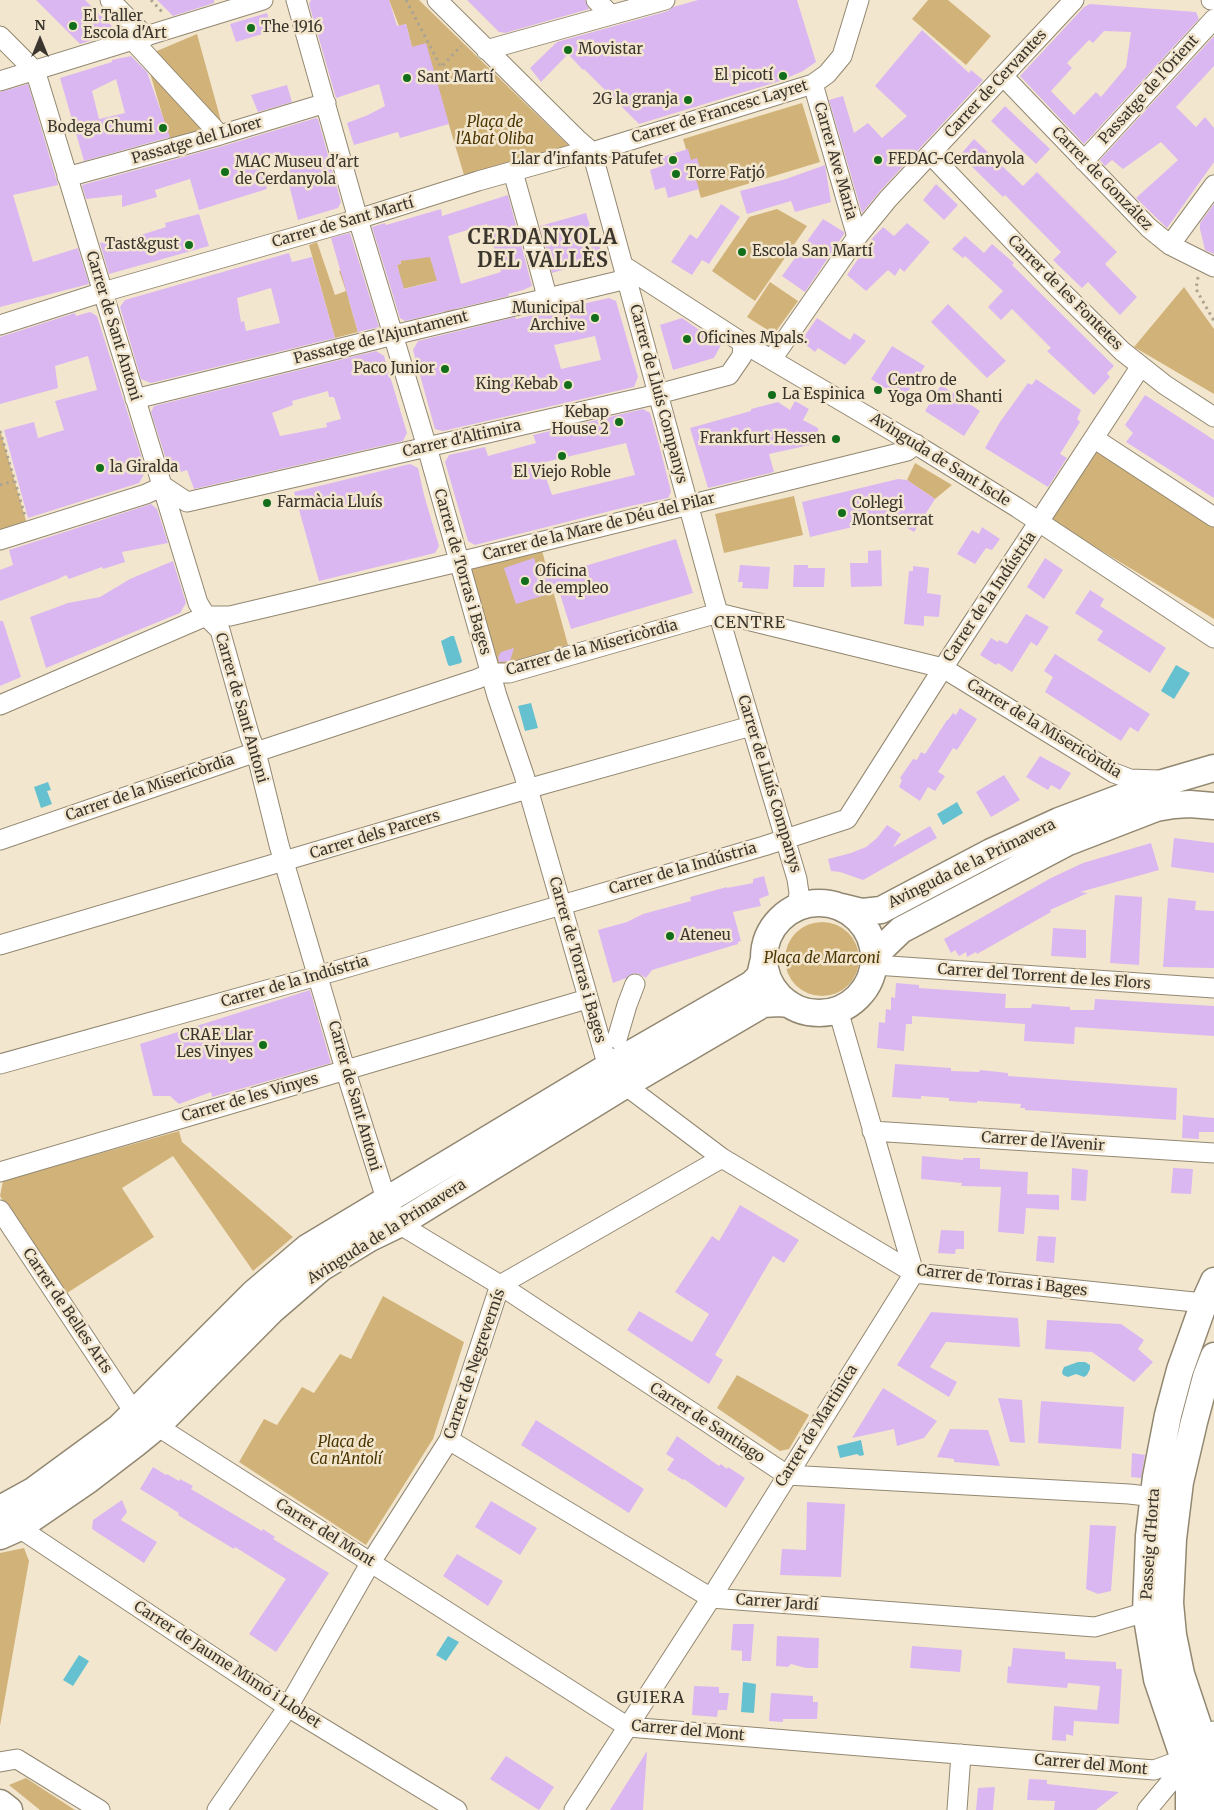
<!DOCTYPE html>
<html>
<head>
<meta charset="utf-8">
<style>
	body { margin:0 }
	#map { position:relative; width:1214px; height:1810px; overflow:hidden; background:#f3e6ce; font-family:Merriweather,serif }
	canvas { display:block }
	.north { position:absolute; left:15px; top:15px; width:50px; height:50px; -webkit-text-stroke:4px #f3e6ce; paint-order:stroke; rotate:0deg; font-size:14px; font-weight:700; line-height:20px; text-align:center; color:#3b362d }
	.north::after { content:''; display:block; margin:auto; width:18px; height:22px; background:#3b362d; clip-path:polygon(50% 0,100% 100%,50% 72%,0 100%) }
</style>
</head>
<body>
<div id="map">
<canvas width="1214" height="1810"></canvas>
<div class="north">N</div>
</div>
<script>
const g = document.querySelector('canvas').getContext('2d');
g.lineJoin = 'round';
function paint(path, color) { g.fillStyle = color; g.fill(path, 'evenodd'); }
const shape = rows => new Path2D(rows.map(r => 'M' + r).join(''));
function stroke(path, color, width, dash) { g.strokeStyle = color; g.lineWidth = width; g.lineCap = dash ? 'butt' : 'round'; g.setLineDash(dash || []); g.stroke(path); }
function drawText(font, color, halo, rows, align = 'center') {
  g.font = font + ' Merriweather,serif'; g.lineWidth = 5; g.setLineDash([]); g.textBaseline = 'middle'; g.strokeStyle = halo; g.fillStyle = color; for (const [text, x, y, turn = 0] of rows) {
    g.save(); g.translate(x, y); g.rotate((+turn || 0) * Math.PI / 180); g.textAlign = isNaN(turn) ? turn : align; if (halo) g.strokeText(text, 0, 0); g.fillText(text, 0, 0); g.restore();
  }
}
paint(shape([
	[389,0,419,0,570,147,467,185,443,105,412,47,406,24,399,26],
	[928,0,948,0,991,36,966,65,912,19],
	[197,34,223,128,170,141,145,56],
	[802,103,820,162,701,198,683,139],
	[777,209,807,226,755,301,712,271,749,217],
	[317,242,335,295,346,291,339,271,348,268,349,301,358,332,335,338,309,245],
	[439,246,456,309,445,313,436,281,403,289,397,265,401,263,399,257,428,251,432,263],
	[770,282,798,301,774,334,747,317],
	[1184,287,1214,329,1214,394,1134,347],
	[0,430,29,531,0,536],
	[1095,439,1214,517,1214,619,1044,516],
	[915,463,952,485,935,499,907,480],
	[794,496,803,535,724,553,715,514],
	[541,547,568,645,499,666,468,566],
	'785 959a37 37 0 1 1 74 0a37 37 0 1 1-74 0Z',
	[179,1131,182,1142,293,1237,253,1271,173,1156,122,1188,154,1237,64,1295,0,1196,3,1181],
	[383,1296,464,1342,433,1439,366,1545,239,1462,264,1419,277,1425,302,1387,314,1393,340,1354,351,1359],
	[737,1375,809,1415,789,1449,780,1451,717,1408],
	[24,1548,29,1561,0,1726,0,1553],
	[26,1778,75,1810,40,1810,9,1785]
]), '#d1b37a');
paint(shape([
	[451,636,454,636,462,661,461,663,450,666,448,665,441,641],
	[1176,665,1190,673,1174,699,1161,691],
	[531,703,538,728,525,731,518,706],
	[48,782,51,790,47,791,52,804,41,808,34,787],
	[957,802,963,813,943,825,937,814],
	[1078,1362,1085,1362,1090,1365,1090,1369,1087,1375,1084,1377,1076,1374,1068,1377,1063,1375,1062,1372,1064,1367],
	[861,1440,864,1455,860,1456,857,1454,840,1458,837,1446],
	[448,1636,459,1642,446,1661,436,1655],
	[79,1655,89,1661,73,1686,63,1680],
	[743,1682,756,1684,754,1713,741,1712]
]), '#65c1d0');
paint(shape([
	[36,0,85,0,118,32,80,44],
	[157,0,214,0,214,3,173,16],
	[311,0,389,0,397,26,406,24,412,47,426,43,449,124,400,138,398,132,354,145,347,123,368,115,385,106,379,84,336,98,309,4],
	[467,0,585,0,589,9,505,33,499,32],
	[698,0,797,0,816,62,803,71,780,81,639,124,584,69,583,70,568,54,541,82,530,68,557,42,668,11,673,7],
	[1090,4,1196,12,1199,19,1084,144,1020,76,1084,7],
	[1104,31,1131,32,1126,67,1101,97,1096,92,1074,115,1051,91,1072,68,1067,63,1089,40,1093,43],
	[267,13,272,31,236,42,230,24],
	[922,30,969,73,971,70,983,80,880,191,862,213,829,100,843,96,854,133,868,123,882,138,907,116,875,86],
	[1214,36,1214,66,1176,107,1196,127,1205,117,1214,128,1214,162,1167,228,1136,198,1178,160,1161,142,1123,169,1112,160,1105,166,1100,160],
	[131,56,147,72,170,137,84,161,60,78,112,62,112,60],
	[116,79,125,113,99,119,92,91],
	[28,84,58,185,13,195,33,262,78,248,89,284,0,307,0,92],
	[287,85,292,102,258,112,251,95],
	[1005,106,1050,149,1036,164,991,121],
	[316,118,318,119,341,202,338,208,298,220,281,153,257,160,267,189,199,210,190,179,155,190,157,197,122,207,122,195,86,199,82,185,223,146],
	[974,139,1023,186,1037,172,1117,252,1105,264,1137,297,1120,315,1088,282,1082,288,1053,260,1061,252,1005,195,1003,197,960,155],
	[688,149,691,160,697,158,703,178,696,180,699,189,668,198,665,187,655,190,650,170,659,167,656,159],
	[825,165,831,202,795,212,791,201,747,214,740,191,786,179],
	[936,184,958,205,944,220,923,200],
	[508,195,532,286,523,290,508,294,509,296,405,321,400,318,372,227,385,223,386,225,441,209,442,216],
	[487,224,501,272,461,284,448,236],
	[430,257,437,281,404,289,397,265,401,264,400,261],
	[721,204,740,217,709,264,702,260,692,275,671,262,690,234,697,239],
	[1214,204,1214,254,1205,250,1200,229,1200,223],
	[586,213,590,226,593,225,603,258,552,273,540,226],
	[199,214,209,246,109,274,100,243,121,237,122,240,144,234,166,227,165,223],
	[823,219,844,232,844,234,805,292,782,276],
	[907,223,930,242,904,272,900,268,895,276,888,270,866,291,847,275,867,246,872,249,869,242,883,227,894,236],
	[350,233,379,327,358,332,331,238],
	[965,236,984,253,992,244,1014,263,1012,265,1114,366,1107,373,1110,377,1094,395,1047,351,1051,348,1012,309,1001,320,988,307,1003,291,965,256,963,258,952,249],
	[289,253,292,262,312,257,335,338,151,383,141,379,120,307,125,300],
	[271,288,280,323,246,331,244,321,241,322,237,298],
	[609,298,616,301,631,353,638,377,634,387,443,431,435,429,413,350,418,341,515,317,516,319,546,312],
	[595,336,601,360,561,369,554,345],
	[948,304,1006,361,987,378,931,322],
	[90,312,97,316,146,471,139,483,28,518,4,430,34,422,38,438,64,430,55,401,97,390,88,356,55,366,58,388,0,404,0,337,75,313,76,316],
	[682,318,721,345,714,358,673,370,660,325],
	[817,318,850,340,854,333,866,341,845,365,818,348,815,352,801,341],
	[892,346,925,366,903,399,871,379],
	[376,351,384,356,407,433,403,441,194,489,187,470,171,475,151,412,154,406],
	[328,391,329,397,334,397,341,419,326,423,327,427,280,436,272,413,293,405,292,401],
	[1036,379,1081,410,1077,419,1080,422,1060,454,1067,458,1048,487,985,448,1000,422,1028,383,1032,385],
	[941,385,980,411,964,436,925,411],
	[1145,395,1214,440,1214,498,1126,442,1133,433,1125,425],
	[795,401,809,409,803,420,818,428,819,443,769,454,774,472,708,488,690,428,751,411,751,409,778,402,790,410],
	[643,409,650,413,661,452,671,492,668,498,626,507,475,545,468,541,445,462,449,455,485,447,488,456,536,443,533,435],
	[626,443,635,475,552,495,541,463],
	[410,464,418,468,424,495,439,546,435,553,319,581,294,492],
	[898,479,907,480,935,499,914,532,891,518,810,537,802,502],
	[151,504,157,509,168,543,122,552,125,562,103,569,102,567,69,579,66,575,58,579,0,601,0,570,13,565,9,550],
	[982,527,1000,539,992,550,986,548,975,564,957,554,972,530,979,534],
	[676,539,693,593,571,629,559,591,516,604,504,568,534,558,541,579],
	[881,550,882,586,851,587,850,563,868,563,868,551],
	[1045,558,1063,570,1044,599,1027,587],
	[173,561,186,603,180,613,46,668,30,617,68,603,100,597,130,579],
	[740,565,770,567,768,589,742,588,743,582,738,582],
	[794,565,808,565,808,568,825,568,824,587,793,587],
	[913,566,929,568,927,593,941,595,939,617,924,616,924,626,904,624,909,571,913,571],
	[1090,590,1104,599,1100,606,1166,648,1150,673,1097,640,1103,631,1075,613],
	[1026,614,1049,627,1037,646,1031,642,1012,672,998,663,996,665,980,655,991,638,998,642,999,640,1007,644],
	[0,621,3,621,21,677,0,686],
	[514,648,510,661,499,662,498,657,501,652],
	[1055,654,1150,714,1138,732,1130,727,1121,741,1045,692,1053,677,1044,671],
	[960,708,977,719,957,750,953,748,938,772,945,776,935,791,928,787,920,801,899,787,902,780,900,778,913,759,917,760,921,752,925,754,947,720,948,720,953,713,956,715],
	[1040,756,1071,773,1060,790,1051,785,1048,790,1026,777],
	[1004,775,1020,800,991,817,976,792],
	[887,825,901,834,893,847,930,826,937,838,863,880,840,872,831,871,828,859,851,853,866,847,877,838],
	[1174,838,1214,843,1214,873,1171,867],
	[1151,843,1159,870,1080,892,1088,893,1050,910,1051,912,977,954,976,952,967,957,966,952,959,956,955,950,951,953,944,939,1051,878,1083,863],
	[764,876,769,895,759,899,761,906,733,912,741,941,738,942,738,944,652,970,646,978,639,974,634,973,626,978,613,983,598,930,627,922,643,914,691,901,690,897,727,887,727,888,753,883,753,879],
	[1115,895,1142,897,1139,965,1110,963],
	[1168,898,1196,901,1195,910,1214,911,1214,968,1163,967],
	[1053,928,1086,930,1086,958,1051,956],
	[896,983,919,985,919,988,1006,994,1005,1008,1031,1008,1032,1004,1070,1007,1070,1010,1094,1010,1095,999,1214,1006,1214,1036,1075,1027,1074,1044,1024,1041,1025,1024,912,1016,912,1024,906,1024,904,1051,877,1048,879,1022,885,1023,886,1009,891,1010,891,997,895,998],
	[310,990,331,1063,212,1097,211,1092,179,1104,170,1096,153,1096,140,1044],
	[895,1064,951,1068,951,1071,979,1072,980,1070,1008,1073,1008,1076,1177,1088,1176,1120,1025,1110,1025,1108,1020,1108,1021,1104,977,1101,977,1103,949,1101,949,1098,921,1096,921,1099,892,1097],
	[1183,1115,1214,1118,1214,1132,1199,1132,1199,1139,1182,1138],
	[922,1156,963,1160,963,1158,980,1158,980,1169,1028,1172,1027,1194,1059,1195,1059,1210,1026,1208,1024,1234,998,1232,1001,1187,961,1186,962,1183,921,1179],
	[1072,1168,1088,1170,1086,1201,1071,1200],
	[1173,1168,1193,1169,1191,1194,1171,1193],
	[740,1205,799,1240,784,1263,773,1256,715,1355,723,1360,709,1384,627,1330,639,1311,692,1342,709,1314,675,1292,712,1236,719,1241],
	[941,1230,964,1231,964,1249,956,1249,955,1254,938,1253],
	[1038,1236,1056,1237,1054,1263,1036,1261],
	[931,1312,1018,1318,1020,1347,946,1342,930,1367,957,1382,949,1397,897,1365],
	[1047,1320,1121,1324,1144,1340,1138,1349,1153,1362,1134,1382,1092,1352,1045,1349],
	[883,1388,937,1421,924,1438,897,1446,894,1429,852,1438],
	[998,1398,1022,1400,1025,1443,1010,1442],
	[1041,1401,1124,1407,1121,1449,1038,1443],
	[536,1420,644,1489,629,1513,521,1445],
	[950,1429,988,1430,1000,1466,954,1462,954,1459,937,1457],
	[677,1436,719,1466,721,1464,727,1469,728,1467,745,1478,726,1508,684,1479,683,1480,667,1470,674,1459,666,1454],
	[1132,1453,1145,1455,1141,1478,1131,1477],
	[153,1467,166,1475,167,1474,179,1481,180,1479,193,1486,191,1489,262,1531,263,1529,275,1537,273,1539,329,1573,276,1652,249,1634,286,1579,235,1547,234,1549,199,1528,178,1515,179,1513,140,1489],
	[122,1500,127,1512,121,1520,157,1542,144,1563,92,1529,93,1520],
	[491,1501,537,1528,520,1555,475,1527],
	[807,1502,845,1504,841,1577,780,1575,782,1549,806,1550],
	[1090,1525,1116,1526,1111,1591,1098,1594,1086,1589],
	[457,1554,503,1581,488,1606,443,1576],
	[733,1624,754,1624,751,1661,742,1661,742,1651,731,1650],
	[777,1636,819,1638,818,1668,806,1668,791,1664,788,1667,776,1666],
	[912,1646,962,1650,960,1672,910,1668],
	[1013,1648,1065,1652,1065,1659,1116,1662,1116,1669,1122,1669,1119,1724,1074,1721,1073,1736,1066,1734,1066,1741,1052,1740,1054,1706,1097,1710,1100,1686,1068,1683,1067,1688,1007,1683,1008,1666,1011,1667],
	[694,1686,719,1687,719,1693,729,1693,727,1710,718,1710,717,1717,692,1715],
	[771,1693,813,1696,813,1702,818,1702,817,1719,783,1719,783,1722,769,1721],
	[647,1751,643,1810,610,1810],
	[506,1756,554,1787,539,1810,490,1779],
	[1029,1779,1047,1780,1047,1784,1119,1792,1096,1810,1054,1810,1055,1801,1027,1800],
	[995,1787,993,1810,976,1810,978,1788]
]), '#dbb7f2');
const street = shape([
	[110,0,146,37],
	[296,0,358,219,427,447,497,696,524,775,608,1067,625,1085,722,1158,914,1273,1214,1304],
	[437,0,578,140,592,152,714,599,797,879,799,893,797,907],
	[1211,0,1214,0],
	[611,15,665,0],
	[0,36,35,71,39,83,198,603,206,616,220,630,250,737,256,752,279,845,345,1069,387,1202,399,1224,500,1285,787,1475,1129,1494,1164,1498],
	[137,45,220,135],
	[486,50,611,15,596,0],
	[1003,76,1149,228,1170,245,1214,267],
	[0,81,263,0],
	[813,84,857,237],
	[930,154,1058,288,1122,351,1165,385,1214,417],
	[1084,161,1214,19],
	[513,172,529,229,545,289,545,298],
	[67,177,220,135,326,103],
	[1170,245,1214,185],
	[624,266,743,343,923,449,1018,508,1214,638],
	[0,325,103,292,358,219,478,181,582,152,592,152,813,84,827,74,842,56,859,0],
	[772,359,857,237,888,199,1074,0],
	[135,399,402,333,627,279],
	[1095,439,1214,517],
	[0,540,146,494,163,486,187,502,658,394,729,375,742,356,743,343],
	[0,705,206,616,230,616,475,558,907,451,916,444],
	[0,840,256,752,477,679,491,673,509,673,718,613,943,668,1114,773,1130,779,1158,780],
	[0,945,541,785,751,726],
	[875,965,1214,988],
	[617,1039,627,1005,635,984],
	[0,1064,335,971,764,846,847,819,943,668,1141,366],
	[872,1131,1214,1153],
	[0,1172,587,999],
	[0,1210,134,1412],
	[157,1426,628,1727,1154,1770,1184,1759],
	[449,1440,711,1598,1095,1627,1146,1612],
	[9,1521,288,1707,457,1810],
	[0,1762,17,1759,100,1810],
	[217,1810,288,1707,371,1562,449,1440,500,1285,722,1158],
	[574,1810,711,1598,914,1273,838,1010],
	[957,1810,961,1754],
	[1147,1810,1172,1780,1184,1759,1202,1737,1214,1731]
]);
const secondary = shape([
	'764 958a55 55 0 1 1 110 0a55 55 0 1 1-110 0Z',
	[842,907,862,912,881,910,991,852,1059,821,1149,787,1214,768],
	[874,956,901,930,1068,842,1156,808,1174,805,1190,804,1214,806],
	[0,1509,33,1491,119,1428,254,1293,307,1248,608,1067,752,984,760,976,763,963],
	[0,1536,18,1528,88,1480,135,1444,157,1426,271,1311,321,1268,370,1238,399,1224,625,1085,763,1004,779,1003,789,1004],
	[0,1803,9,1810],
	[1189,1810,1189,1791,1184,1759,1157,1679,1146,1612,1149,1536,1156,1477,1168,1415,1180,1370,1204,1303,1214,1281],
	[1214,1810,1214,1790,1202,1737,1181,1674,1173,1635,1170,1603,1173,1539,1180,1482,1194,1422,1206,1377,1214,1356]
]);
stroke(street, '#928771', 21);
stroke(secondary, '#928771', 29);
stroke(shape([
	[151,0,164,14],
	[406,0,441,67,461,46],
	[1198,277,1196,289,1214,321],
	[0,431,25,516],
	[0,485,14,481]
]), '#ada390', 3, [2.5, 4]);
stroke(street, '#fff', 19);
stroke(secondary, '#fff', 26);
for (const [x, y, r, color] of [
	[73,26,5,"#126e1b"],
	[251,28,5,"#126e1b"],
	[568,50,5,"#126e1b"],
	[783,76,5,"#126e1b"],
	[407,78,5,"#126e1b"],
	[688,100,5,"#126e1b"],
	[163,128,5,"#126e1b"],
	[673,160,5,"#126e1b"],
	[878,160,5,"#126e1b"],
	[225,172,5,"#126e1b"],
	[676,174,5,"#126e1b"],
	[189,245,5,"#126e1b"],
	[742,252,5,"#126e1b"],
	[595,318,5,"#126e1b"],
	[687,339,5,"#126e1b"],
	[445,369,5,"#126e1b"],
	[568,385,5,"#126e1b"],
	[878,390,5,"#126e1b"],
	[772,395,5,"#126e1b"],
	[619,422,5,"#126e1b"],
	[836,439,5,"#126e1b"],
	[562,456,5,"#126e1b"],
	[100,468,5,"#126e1b"],
	[267,503,5,"#126e1b"],
	[842,513,5,"#126e1b"],
	[525,581,5,"#126e1b"],
	[670,936,5,"#126e1b"],
	[263,1045,5,"#126e1b"]
]) { const dot = new Path2D(); dot.arc(x, y, r, 0, 2 * Math.PI); g.fillStyle = color; g.fill(dot); stroke(dot, '#f3e6ce', 2); }
drawText('15px', '#3b362d', '#f3e6ce', [
	["El Taller",83,17],
	["Escola d'Art",83,34],
	["The 1916",261,28],
	["Movistar",578,50],
	["El picotí",773,76,"right"],
	["Sant Martí",417,78],
	["2G la granja",678,100,"right"],
	["Bodega Chumi",153,128,"right"],
	["Llar d'infants Patufet",663,160,"right"],
	["FEDAC-Cerdanyola",888,160],
	["MAC Museu d'art",235,163],
	["de Cerdanyola",235,180],
	["Torre Fatjó",686,174],
	["Tast&gust",179,245,"right"],
	["Escola San Martí",752,252],
	["Municipal",585,309,"right"],
	["Archive",585,326,"right"],
	["Oficines Mpals.",697,339],
	["Paco Junior",435,369,"right"],
	["Centro de",888,381],
	["Yoga Om Shanti",888,398],
	["King Kebab",558,385,"right"],
	["La Espinica",782,395],
	["Kebap",609,413,"right"],
	["House 2",609,430,"right"],
	["Frankfurt Hessen",826,439,"right"],
	["la Giralda",110,468],
	["El Viejo Roble",562,473,"center"],
	["Farmàcia Lluís",277,503],
	["Col·legi",852,504],
	["Montserrat",852,521],
	["Oficina",535,572],
	["de empleo",535,589],
	["Ateneu",680,936],
	["CRAE Llar",253,1036,"right"],
	["Les Vinyes",253,1053,"right"]
], 'left');
drawText('15px', '#3b362d', '#f3e6ce', [
	["Carrer de Cervantes",996,84,-47],
	["Passatge de l'Orient",1149,90,-48],
	["Carrer de Francesc Layret",720,112,-17],
	["Passatge del Llorer",197,141,-16],
	["Carrer Ave Maria",835,161,74],
	["Carrer de González",1102,179,46],
	["Carrer de Sant Martí",343,223,-16],
	["Carrer de les Fontetes",1065,293,45],
	["Carrer de Sant Antoni",113,326,73],
	["Passatge de l'Ajuntament",381,338,-14],
	["Carrer de Lluís Companys",658,394,75],
	["Carrer d'Altimira",462,439,-13],
	["Avinguda de Sant Iscle",940,460,32],
	["Carrer de la Mare de Déu del Pilar",599,527,-14],
	["Carrer de Torras i Bages",462,572,74],
	["Carrer de la Indústria",990,597,-56],
	["Carrer de la Misericòrdia",592,648,-15],
	["Carrer de Sant Antoni",241,708,74],
	["Carrer de la Misericòrdia",1044,729,31],
	["Carrer de Lluís Companys",769,784,73],
	["Carrer de la Misericòrdia",150,788,-19],
	["Carrer dels Parcers",375,835,-17],
	["Avinguda de la Primavera",972,864,-26],
	["Carrer de la Indústria",683,869,-16],
	["Carrer de Torras i Bages",577,960,74],
	["Carrer del Torrent de les Flors",1044,977,4],
	["Carrer de la Indústria",295,982,-16],
	["Carrer de Sant Antoni",354,1096,74],
	["Carrer de les Vinyes",250,1098,-16],
	["Carrer de l'Avenir",1043,1142,4],
	["Avinguda de la Primavera",387,1232,-32],
	["Carrer de Torras i Bages",1002,1281,7],
	["Carrer de Belles Arts",67,1311,56],
	["Carrer de Negrevernís",475,1364,-71],
	["Carrer de Santiago",707,1423,33],
	["Carrer de Martinica",817,1426,-58],
	["Carrer del Mont",325,1533,32],
	["Passeig d'Horta",1151,1544,-86],
	["Carrer Jardí",777,1603,4],
	["Carrer de Jaume Mimó i Llobet",227,1665,33],
	["Carrer del Mont",688,1731,5],
	["Carrer del Mont",1091,1765,5]
]);
drawText('italic 15px', '#4b3500', '#f3e6ce', [
	["Plaça de",495,123],
	["l'Abat Oliba",495,140],
	["Plaça de Marconi",822,959],
	["Plaça de",346,1443],
	["Ca n'Antolí",346,1460]
]);
g.letterSpacing = '1px';
drawText('16px', '#3b362d', '#f3e6ce', [
	["CENTRE",750,623],
	["GUIERA",651,1698]
]);
g.letterSpacing = '0px';
g.letterSpacing = '1px';
drawText('bold 20px', '#3b362d', '#f3e6ce', [
	["CERDANYOLA",543,238],
	["DEL VALLÈS",543,261]
]);
g.letterSpacing = '0px';
</script>
</body>
</html>
